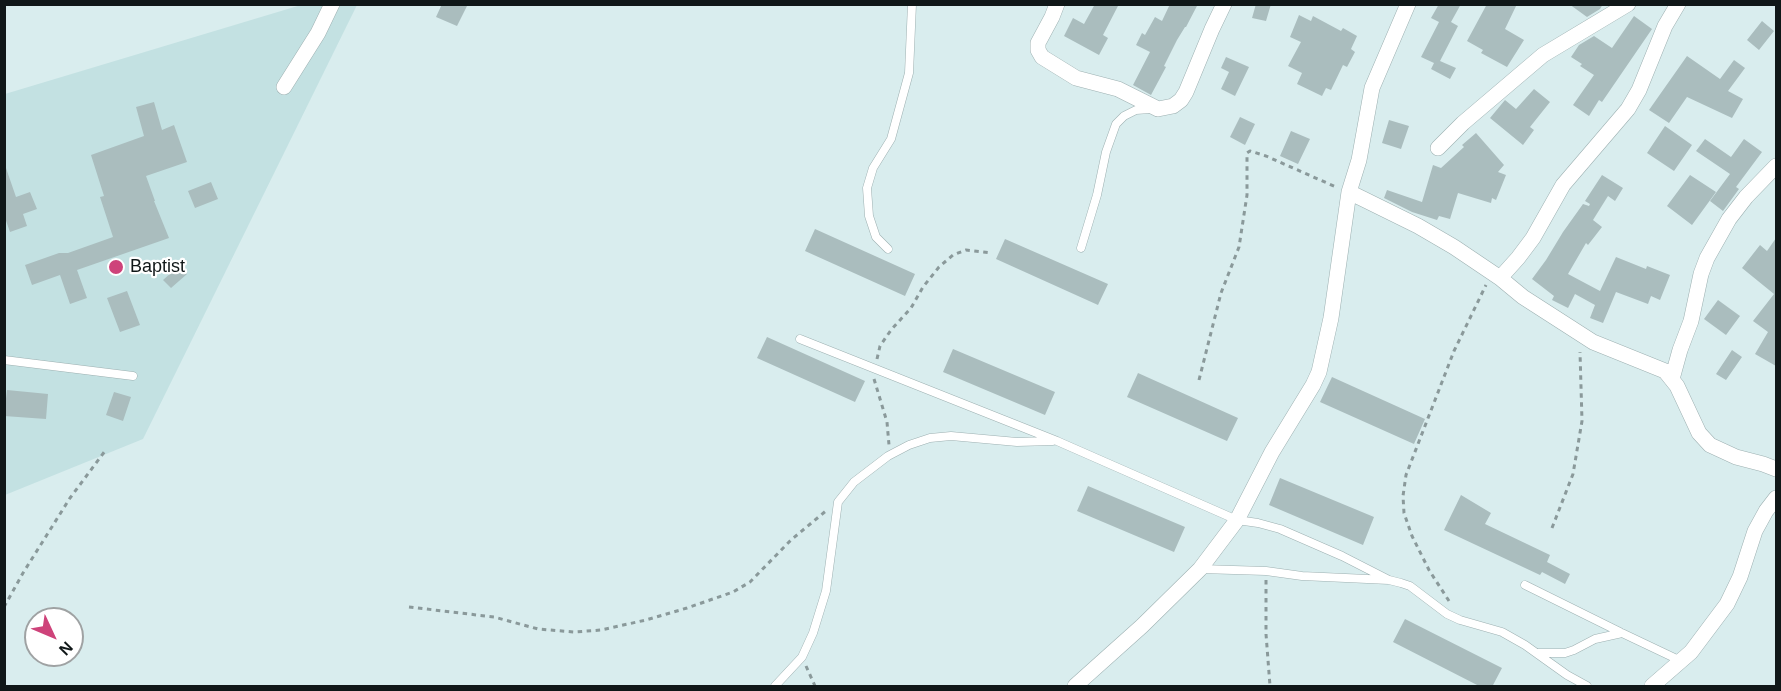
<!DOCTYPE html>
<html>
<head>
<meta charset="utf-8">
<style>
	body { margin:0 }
	#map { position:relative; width:1781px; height:691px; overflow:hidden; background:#d9edee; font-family:Helvetica,sans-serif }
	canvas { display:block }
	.frame { position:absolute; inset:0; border:6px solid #101718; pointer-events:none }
	.north { position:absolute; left:24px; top:607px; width:60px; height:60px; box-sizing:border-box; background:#fff; border:2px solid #9fa2a3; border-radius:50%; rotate:134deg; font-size:16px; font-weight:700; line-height:24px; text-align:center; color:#101718 }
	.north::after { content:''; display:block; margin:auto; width:21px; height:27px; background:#ce437a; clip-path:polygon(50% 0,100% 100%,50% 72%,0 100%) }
</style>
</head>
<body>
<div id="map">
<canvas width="1781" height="691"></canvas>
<div class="frame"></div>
<div class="north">N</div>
</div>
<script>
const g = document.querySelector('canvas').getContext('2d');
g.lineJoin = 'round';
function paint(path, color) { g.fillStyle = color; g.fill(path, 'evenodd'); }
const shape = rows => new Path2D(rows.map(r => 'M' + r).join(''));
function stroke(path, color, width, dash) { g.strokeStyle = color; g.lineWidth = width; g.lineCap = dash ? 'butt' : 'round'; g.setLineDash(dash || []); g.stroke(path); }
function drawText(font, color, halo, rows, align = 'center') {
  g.font = font + ' Helvetica,sans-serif'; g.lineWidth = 4.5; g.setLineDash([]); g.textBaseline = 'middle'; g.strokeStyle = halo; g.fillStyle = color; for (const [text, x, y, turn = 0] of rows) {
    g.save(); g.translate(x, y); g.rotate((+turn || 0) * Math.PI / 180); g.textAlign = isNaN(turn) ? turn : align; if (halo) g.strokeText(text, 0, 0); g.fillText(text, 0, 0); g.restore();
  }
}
paint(shape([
	[301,5,357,5,143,439,5,495,5,94]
]), '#c3e1e2');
paint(shape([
	[442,4,468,4,457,26,436,17],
	[1095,4,1119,4,1103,35,1108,38,1099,55,1064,36,1073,18,1084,24],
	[1170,4,1198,4,1186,27,1185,27,1177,40,1164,66,1166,67,1151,95,1133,85,1150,52,1136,45,1142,33,1145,35,1155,17,1162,21],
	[1256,4,1271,4,1266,21,1252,18],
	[1439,4,1461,4,1451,22,1458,26,1440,61,1456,68,1450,79,1431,69,1434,63,1421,57,1439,22,1431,18],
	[1487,4,1517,4,1505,29,1524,40,1507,67,1481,53,1483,50,1467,41],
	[1569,4,1603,4,1600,9,1587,17],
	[1299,15,1311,21,1313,16,1341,31,1343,28,1357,36,1351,49,1355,52,1347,67,1343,65,1331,90,1326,88,1322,96,1297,84,1302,73,1288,66,1301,42,1290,37],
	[1634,16,1652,29,1602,102,1599,100,1589,116,1573,105,1594,75,1580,66,1582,64,1571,57,1579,45,1594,36,1612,48],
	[1762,21,1774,31,1759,50,1747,40],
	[1687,56,1720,79,1734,60,1745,68,1728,91,1743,99,1732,118,1687,97,1669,123,1649,110],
	[1226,57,1249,67,1235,96,1221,89,1229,72,1221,68],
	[1534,89,1550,102,1530,127,1534,130,1523,145,1490,118,1505,100,1516,109],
	[154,102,162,130,174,125,187,162,146,176,155,201,154,201,169,238,77,270,87,298,70,304,60,275,32,285,25,265,59,253,68,253,113,237,100,197,104,196,91,155,144,136,136,107],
	[1240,117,1255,124,1245,145,1230,137],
	[1389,120,1409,126,1401,149,1382,143],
	[1665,126,1692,145,1674,171,1647,153],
	[1291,131,1310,139,1298,164,1280,156],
	[1476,133,1504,165,1498,172,1506,175,1496,200,1492,198,1491,203,1458,193,1450,219,1439,216,1437,220,1412,212,1384,198,1387,190,1422,202,1433,165,1441,168,1464,147,1462,145],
	[1705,139,1731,157,1744,139,1762,152,1736,187,1739,189,1723,211,1710,201,1730,174,1696,151],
	[4,168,6,168,16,197,30,192,37,209,23,214,27,226,10,232,4,215],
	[1602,175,1623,188,1615,201,1608,196,1593,220,1602,227,1588,245,1586,243,1568,274,1600,291,1616,257,1646,269,1647,266,1670,275,1660,300,1651,296,1648,304,1616,292,1603,323,1590,318,1595,305,1575,294,1568,308,1552,300,1554,296,1532,279,1546,260,1563,232,1583,204,1589,206,1590,204,1585,201],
	[1690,175,1716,192,1692,225,1667,206],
	[211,182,218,199,195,208,188,191],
	[815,229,915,274,905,296,805,251],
	[1776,238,1776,366,1755,354,1768,332,1753,321,1774,294,1742,268,1760,245,1767,251],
	[1005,239,1108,284,1098,305,996,259],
	[179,266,187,274,171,288,163,280],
	[127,291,140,325,120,332,107,298],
	[1718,300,1740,316,1726,335,1704,319],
	[767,337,865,381,855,402,757,358],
	[953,349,1055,392,1045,415,943,372],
	[1732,350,1742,357,1726,380,1716,374],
	[1138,373,1238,418,1227,441,1127,397],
	[1332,377,1425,419,1414,444,1320,402],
	[7,390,48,394,46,419,4,416],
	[114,392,131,397,123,421,106,415],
	[1280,478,1374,517,1363,545,1269,505],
	[1088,486,1185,527,1174,552,1077,511],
	[1461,495,1491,513,1485,524,1550,555,1547,562,1570,574,1565,584,1542,572,1540,575,1444,530],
	[1405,619,1502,668,1492,687,1481,687,1393,642]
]), '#aabdbe');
const service = shape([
	[1081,248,1097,195,1106,152,1116,124,1124,116,1136,110,1150,109],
	[888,249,876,237,869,216,867,188,873,168,891,139,909,73,912,4],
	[800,339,1057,441,1237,520,1258,523,1280,529,1342,556,1389,580],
	[4,360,133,376],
	[1201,569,1266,571,1302,576,1389,580,1401,583,1410,586,1447,614,1460,620,1502,632,1525,645,1567,675,1587,686],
	[1525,585,1620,632],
	[1538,653,1565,653,1574,650,1595,639,1622,633,1681,661],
	[775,686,802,657,813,633,826,591,838,502,854,482,888,456,909,445,930,438,951,436,1017,442,1053,441]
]);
const minor = shape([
	[1057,4,1052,17,1038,43,1038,50,1042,57,1076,78,1118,89,1158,109,1173,106,1181,100,1186,92,1212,29,1224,4],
	[284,87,318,33,332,4],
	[1438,148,1463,123,1543,55,1628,4],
	[1349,192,1418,226,1454,247,1500,278,1523,297,1593,342,1665,371,1677,386,1699,433,1710,445,1736,457,1763,464,1776,469],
	[1500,278,1518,258,1533,238,1563,185,1628,109,1639,90,1665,26,1678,4],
	[1672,379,1680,350,1691,321,1701,274,1707,258,1729,219,1746,197,1776,166],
	[1075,686,1142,626,1200,569,1237,520,1272,452,1313,385,1319,372,1331,318,1349,192,1359,160,1372,88,1408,4],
	[1652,686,1691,652,1727,604,1740,577,1755,531,1766,511,1776,498]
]);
stroke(service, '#9db0b1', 9);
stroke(minor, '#9db0b1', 16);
stroke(shape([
	[877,359,880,346,891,330,911,308,923,287,939,267,953,255,966,250,991,253],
	[874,379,887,422,889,445],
	[1199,380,1221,293,1239,247,1247,195,1247,153,1250,151,1266,156,1336,187],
	[1552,528,1573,474,1582,421,1580,352],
	[1266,580,1266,634,1270,686],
	[1449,601,1429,570,1412,536,1404,513,1403,496,1406,475,1454,351,1486,285],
	[4,607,23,573,70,498,105,451],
	[409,607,494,617,538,629,574,632,601,630,646,620,687,608,733,592,750,582,791,540,827,510],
	[806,666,815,686]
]), '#8a999a', 3, [4.5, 4.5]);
stroke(service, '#fff', 8);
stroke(minor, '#fff', 15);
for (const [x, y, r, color] of [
	[116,267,8,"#ce437a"]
]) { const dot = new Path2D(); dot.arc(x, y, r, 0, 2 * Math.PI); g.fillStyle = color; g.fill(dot); stroke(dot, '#fff', 2); }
drawText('18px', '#101718', '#fff', [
	["Baptist",130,267]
], 'left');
</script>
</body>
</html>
